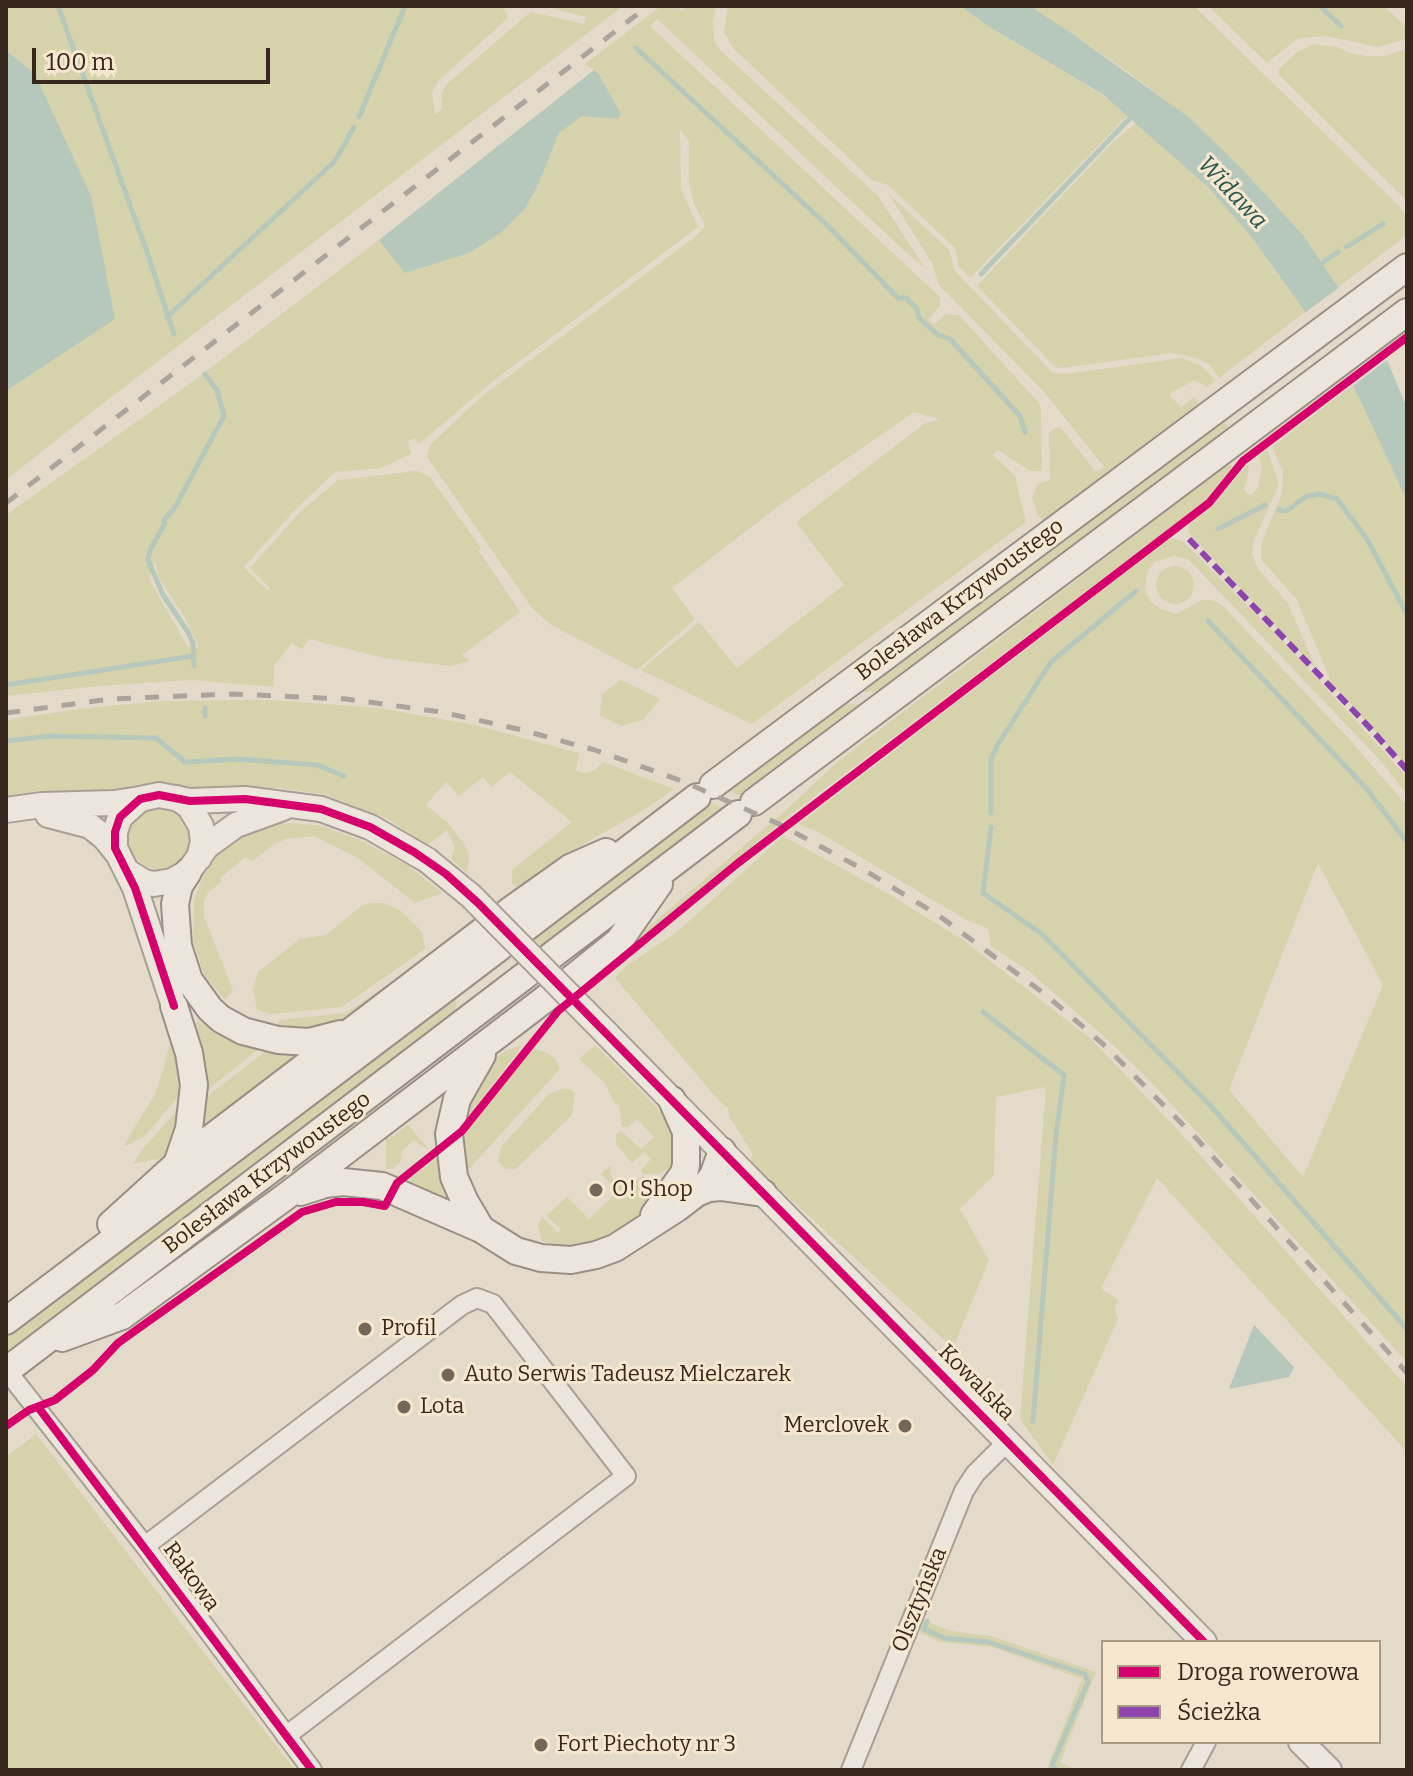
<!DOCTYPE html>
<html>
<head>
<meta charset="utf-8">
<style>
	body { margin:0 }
	#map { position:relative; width:1413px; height:1776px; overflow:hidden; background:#e4daca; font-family:Bitter,serif }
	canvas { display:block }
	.frame { position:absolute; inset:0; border:8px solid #37271c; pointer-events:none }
	.legend { position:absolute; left:1101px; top:1640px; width:280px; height:104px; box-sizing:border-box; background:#f6e8cf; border:2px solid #aa9b87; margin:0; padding:10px 14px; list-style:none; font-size:24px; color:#37271c }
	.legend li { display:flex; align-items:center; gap:16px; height:40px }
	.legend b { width:40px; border:2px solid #aa9b87 }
	.scale { position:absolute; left:32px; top:48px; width:238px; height:36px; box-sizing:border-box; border:4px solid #37271c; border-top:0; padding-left:10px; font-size:24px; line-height:28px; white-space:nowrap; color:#37271c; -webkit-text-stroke:6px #f6e8cf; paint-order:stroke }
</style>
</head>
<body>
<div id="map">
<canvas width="1413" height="1776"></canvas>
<div class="frame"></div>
<ul class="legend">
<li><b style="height:10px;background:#d6006c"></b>Droga rowerowa</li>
<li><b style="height:10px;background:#8e44ad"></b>Ścieżka</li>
</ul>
<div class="scale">100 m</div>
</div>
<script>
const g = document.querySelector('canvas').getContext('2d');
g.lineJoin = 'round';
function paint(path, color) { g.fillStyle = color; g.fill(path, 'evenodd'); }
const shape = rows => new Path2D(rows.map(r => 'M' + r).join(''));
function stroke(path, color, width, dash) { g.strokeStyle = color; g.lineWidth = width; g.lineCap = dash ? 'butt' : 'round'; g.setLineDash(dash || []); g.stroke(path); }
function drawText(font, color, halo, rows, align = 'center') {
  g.font = font + ' Bitter,serif'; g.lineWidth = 6; g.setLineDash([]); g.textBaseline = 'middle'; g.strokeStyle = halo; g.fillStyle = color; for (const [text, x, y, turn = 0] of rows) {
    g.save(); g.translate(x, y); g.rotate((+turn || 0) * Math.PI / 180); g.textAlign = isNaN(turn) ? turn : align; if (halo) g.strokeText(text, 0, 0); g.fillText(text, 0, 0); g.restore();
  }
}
paint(shape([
	[6,6,503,7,507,14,507,19,438,81,432,93,435,115,442,109,441,93,446,85,527,15,531,12,584,24,586,17,555,9,552,6,623,6,93,411,6,480,6,391,114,318,35,74,6,50],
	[661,6,676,6,682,11,688,6,716,6,713,22,714,40,720,50,878,196,925,268,910,256,657,19,650,26,940,297,940,306,928,320,934,324,946,314,959,315,1038,402,1041,408,1042,471,1030,471,998,450,993,455,1015,476,1026,522,752,724,641,670,699,622,737,668,844,585,796,522,924,424,939,419,914,412,784,502,672,588,695,619,637,670,550,624,532,608,427,457,430,445,481,397,696,236,705,226,694,204,689,184,689,142,680,129,681,189,698,227,497,378,419,444,414,438,408,441,411,454,381,468,335,472,295,510,244,567,268,591,270,588,250,568,300,512,338,480,417,471,430,477,481,548,479,551,520,612,462,655,470,661,451,666,384,658,309,639,302,649,292,643,274,666,274,687,192,680,98,686,6,696,6,515,188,385,379,240,406,272,502,232,525,209,538,185,559,133,582,115,618,119,621,114,599,74,585,64],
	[155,561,159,578,186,619,199,648,188,647,156,592,149,578],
	[728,6,960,6,988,26,1101,94,1127,116,970,278,959,266,955,248,888,185,873,181,732,47,724,32],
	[1030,6,1194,6,1398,205,1407,217,1407,235,1337,288,1303,235,1243,170,1190,119,1121,67],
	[1208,6,1384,6,1407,28,1407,39,1378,47,1325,36,1310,37,1297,39,1267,63],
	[1313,44,1337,47,1349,53,1367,56,1384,56,1407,49,1407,201,1278,74,1279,69,1297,52],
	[1136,123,1209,188,1253,239,1305,312,1219,378,1209,364,1193,357,1172,353,1062,368,1055,367,977,286,1112,143],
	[888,193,950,251,954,270,1053,373,1066,374,1182,358,1201,366,1216,380,1207,387,1194,380,1169,394,1181,408,1194,397,1201,407,1044,521,1038,516,1032,497,1038,484,1050,480,1049,432,1058,427,1061,428,1096,472,1104,467,1044,392,939,285,932,263],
	[1353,385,1407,501,1407,766,1332,684,1297,600,1261,559,1261,544,1282,493,1283,471,1272,447],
	[1224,422,1230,429,882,692,858,692,1121,495],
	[1267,450,1278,480,1278,487,1253,543,1252,554,1258,569,1287,602,1317,670,1188,532,1190,524,1211,508,1247,465,1249,467,1246,485,1243,489,1250,496,1258,488,1262,466,1259,457],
	[1230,463,1232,467,1206,501,786,818,608,967,605,964,787,809,836,763],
	[1175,539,1184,542,1291,650,1407,777,1407,794,1378,758,1188,559,1174,556,1154,562,1147,573,1145,591,1151,602,1161,609,1176,614,1202,600,1211,600,1221,604,1352,742,1407,806,1407,1362,1154,1085,1109,1041,1030,972,991,946,988,929,963,918,820,833,799,824,1168,540],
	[1318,863,1383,985,1303,1177,1229,1090],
	'1156 585a19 19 0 1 1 38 0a19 19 0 1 1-38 0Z',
	[621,680,660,699,643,720,621,726,600,716,602,694],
	[270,700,378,708,475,725,579,753,576,771,586,773,594,771,603,762,674,789,647,808,568,853,518,889,512,883,512,870,572,822,510,772,491,787,483,777,459,796,446,782,426,805,449,824,462,841,469,854,467,873,451,859,455,847,447,830,426,846,388,819,327,795,280,788,192,790,162,784,145,785,124,794,6,799,6,720,78,709,160,701],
	[843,704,866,705,745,798,727,791],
	[711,803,729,811,546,951,532,937],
	'129 839a30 30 0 1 1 60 0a30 30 0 1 1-60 0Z',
	[294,823,322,826,364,842,409,866,442,893,415,903,358,858,313,836,286,839,276,843,252,861,246,857,220,878,221,882,208,893,204,901,204,917,233,990,225,1000,204,975,193,941,194,900,203,877,219,853,240,837,274,824],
	[783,836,885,892,963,940,1091,1039,1175,1127,1407,1387,1407,1452,1157,1178,1101,1288,1118,1300,1115,1309,1118,1319,1053,1465,1020,1419,1046,1087,996,1097,994,1175,960,1209,989,1260,953,1348,751,1163,752,1153,729,1116,728,1108,718,1100,615,978,626,966,677,932],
	[370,903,384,903,401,911,422,932,425,949,342,1007,269,1014,257,1009,253,990,258,972,300,939,326,935,360,907],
	[420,963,359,1013,324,1025,287,1029,277,1026,280,1020,346,1013],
	[459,990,453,1019,6,1358,6,1331],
	[190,1022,215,1023,260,1048,206,1091],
	[174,1028,183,1091,145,1136,126,1146,124,1145,155,1094,163,1071],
	[522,1045,514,1057,462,1124,460,1115,488,1064,505,1051],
	[595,1045,666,1117,673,1132,675,1158,671,1167,660,1174,643,1174,641,1170,651,1159,644,1152,632,1163,616,1144,616,1135,621,1131,641,1149,654,1137,637,1119,628,1127,622,1127,619,1104,616,1105,604,1082,579,1059],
	[270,1048,307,1050,201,1136,201,1101],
	[536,1049,548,1053,555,1059,560,1069,470,1168,467,1168,457,1146,530,1051],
	[562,1089,569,1089,575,1093,572,1115,516,1169,505,1169,498,1161,501,1147,549,1094],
	[185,1101,166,1157,133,1164,141,1151],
	[408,1125,430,1151,413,1140,402,1152,401,1161,394,1168,386,1169,386,1137,389,1134,392,1137],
	[436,1159,443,1159,463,1212,405,1186,409,1180],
	[611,1165,610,1175,615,1181,618,1179,633,1196,635,1182,642,1176,663,1184,648,1205,635,1218,600,1240,559,1246,542,1241,538,1225,542,1217,558,1233,561,1229,546,1216,567,1197,589,1219,618,1191,601,1174],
	[36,1434,221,1675,295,1770,6,1770,6,1457],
	[921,1619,951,1631,991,1636,1096,1672,1060,1762,1076,1770,1048,1770,1048,1766,1082,1679,992,1647,940,1642,916,1631]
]), '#d5d2ac');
paint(shape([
	[960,6,1030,6,1071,33,1190,118,1243,170,1303,235,1387,360,1407,408,1407,501,1353,385,1336,355,1253,239,1209,188,1102,94,988,26],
	[6,50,35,74,91,196,115,319,6,391],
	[594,70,599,74,621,114,618,119,582,116,559,133,538,185,525,209,502,232,469,253,405,273,379,240],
	[1254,1325,1294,1367,1289,1377,1229,1389]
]), '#b6c8bb');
paint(shape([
	[1341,286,1390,358,1350,388,1302,315]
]), '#e4daca');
stroke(shape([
	[58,6,146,249,174,334],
	[1320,6,1341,26],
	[636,48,828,226,898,298,906,298,917,309,919,318,938,335,950,339,1020,416,1025,432],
	[359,117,405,6],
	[1346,247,1383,224],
	[1319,265,1338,252],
	[981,274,1132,116],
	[167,317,335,161,354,127],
	[1279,510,1286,511,1307,496,1319,494,1337,499,1367,539,1407,614],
	[1218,529,1265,505],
	[1208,621,1366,788,1407,842],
	[194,666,193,643,188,632,163,595,148,560,150,550,164,525,164,520,174,509,224,416,217,390,205,374],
	[6,685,193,656],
	[205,708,205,716],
	[6,741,50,736,156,738,185,762,237,759,317,765,344,776],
	[991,813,991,760,998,744,1051,662,1136,591],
	[991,827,983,893,1042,934,1210,1105,1407,1329],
	[983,1012,1064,1075,1056,1135,1033,1421],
	[927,1621,924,1629,944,1638,988,1642,1085,1674,1088,1682,1052,1765,1056,1770]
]), '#b6c8bb', 5);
const minor = shape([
	[7,1371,145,1546,312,1770],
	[145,1546,462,1305,477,1298,493,1304,609,1454,626,1476,286,1736],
	[851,1770,964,1491,975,1474,1008,1441],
	[1191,1770,1206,1742]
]);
const tertiary = shape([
	[177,798,189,806,201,826,203,842,199,858],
	[6,810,42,805,114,803,140,799],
	[48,815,90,826,105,838,117,853],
	[128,872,144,882,154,884,172,881,188,872,207,846,236,825,283,808],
	[174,1006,135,888,115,848,115,832,120,817,140,799,159,795,190,801,245,799,321,809,370,827,427,860],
	[606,1033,1204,1642],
	[1301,1742,1329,1770]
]);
const secondary = shape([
	[713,785,1407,267],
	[754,802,1407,312],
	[188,872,179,886,175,904,178,946,189,980,210,1009,221,1019,243,1031,278,1040,309,1042,340,1034],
	[508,912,570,868,606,852],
	[524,929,697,797],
	[551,956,738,814],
	[573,978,619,941,659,884],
	[174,1006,189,1053,194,1085,189,1129,177,1164],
	[300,1192,325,1184,343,1182,382,1186,481,1229,516,1251,541,1258,571,1260,596,1255,615,1248,677,1208,703,1188,713,1176,722,1151],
	[694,1194,709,1188,721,1187,763,1193],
	[654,1215,684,1173,686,1165,686,1132,672,1100],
	[111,1224,177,1164,484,930],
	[481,1229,465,1202,454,1177,449,1134,457,1099,482,1055],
	[6,1321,500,947],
	[62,1338,122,1316,285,1197,549,996],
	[6,1371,527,974]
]);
stroke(minor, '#a89f94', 22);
stroke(tertiary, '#a89f94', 28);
stroke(secondary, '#988f84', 30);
stroke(minor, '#ebe5dc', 18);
stroke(tertiary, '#ebe5dc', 24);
stroke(secondary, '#ebe5dc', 26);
stroke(shape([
	[6,503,648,6],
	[6,713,110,699,233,694,346,699,441,712,518,729,595,750,682,781,779,824,864,870,938,915,1046,995,1103,1044,1197,1139,1407,1373]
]), '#aaa49c', 5, [14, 14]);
const tertiaryBridge = shape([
	[427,860,471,896,606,1033]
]);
stroke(tertiaryBridge, '#a89f94', 28, []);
stroke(tertiaryBridge, '#ebe5dc', 24);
stroke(shape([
	[1189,539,1369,727,1407,770]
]), '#8e44ad', 6, [12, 6]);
stroke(shape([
	[174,1006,135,888,115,848,115,832,120,817,140,799,159,795,190,801,245,799,321,809,370,827,414,852,446,874,478,903,1204,1642],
	[38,1407,312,1770],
	[6,1426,29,1410,55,1400,93,1370,118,1343,302,1212,336,1202,363,1202,385,1206,397,1183,462,1131,558,1011,738,863,1209,503,1243,461,1407,337]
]), '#d6006c', 8);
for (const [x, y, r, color] of [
	[596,1190,8,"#746659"],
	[365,1329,8,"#746659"],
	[448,1375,8,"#746659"],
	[404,1407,8,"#746659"],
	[905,1426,8,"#746659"],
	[541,1745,8,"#746659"]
]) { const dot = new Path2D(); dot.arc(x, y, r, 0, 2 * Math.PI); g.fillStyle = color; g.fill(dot); stroke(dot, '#f6e8cf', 3); }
drawText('22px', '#37271c', '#f6e8cf', [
	["Bolesława Krzywoustego",960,600,-37],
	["Bolesława Krzywoustego",267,1173,-37],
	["Kowalska",976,1383,45],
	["Rakowa",191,1577,54],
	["Olsztyńska",920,1600,-68]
]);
drawText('22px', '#37271c', '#f6e8cf', [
	["O! Shop",612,1190],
	["Profil",381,1329],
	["Auto Serwis Tadeusz Mielczarek",464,1375],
	["Lota",420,1407],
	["Merclovek",889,1426,"right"],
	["Fort Piechoty nr 3",557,1745]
], 'left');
drawText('italic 24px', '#2b5751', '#f6e8cf', [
	["Widawa",1232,193,47]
]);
</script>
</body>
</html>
